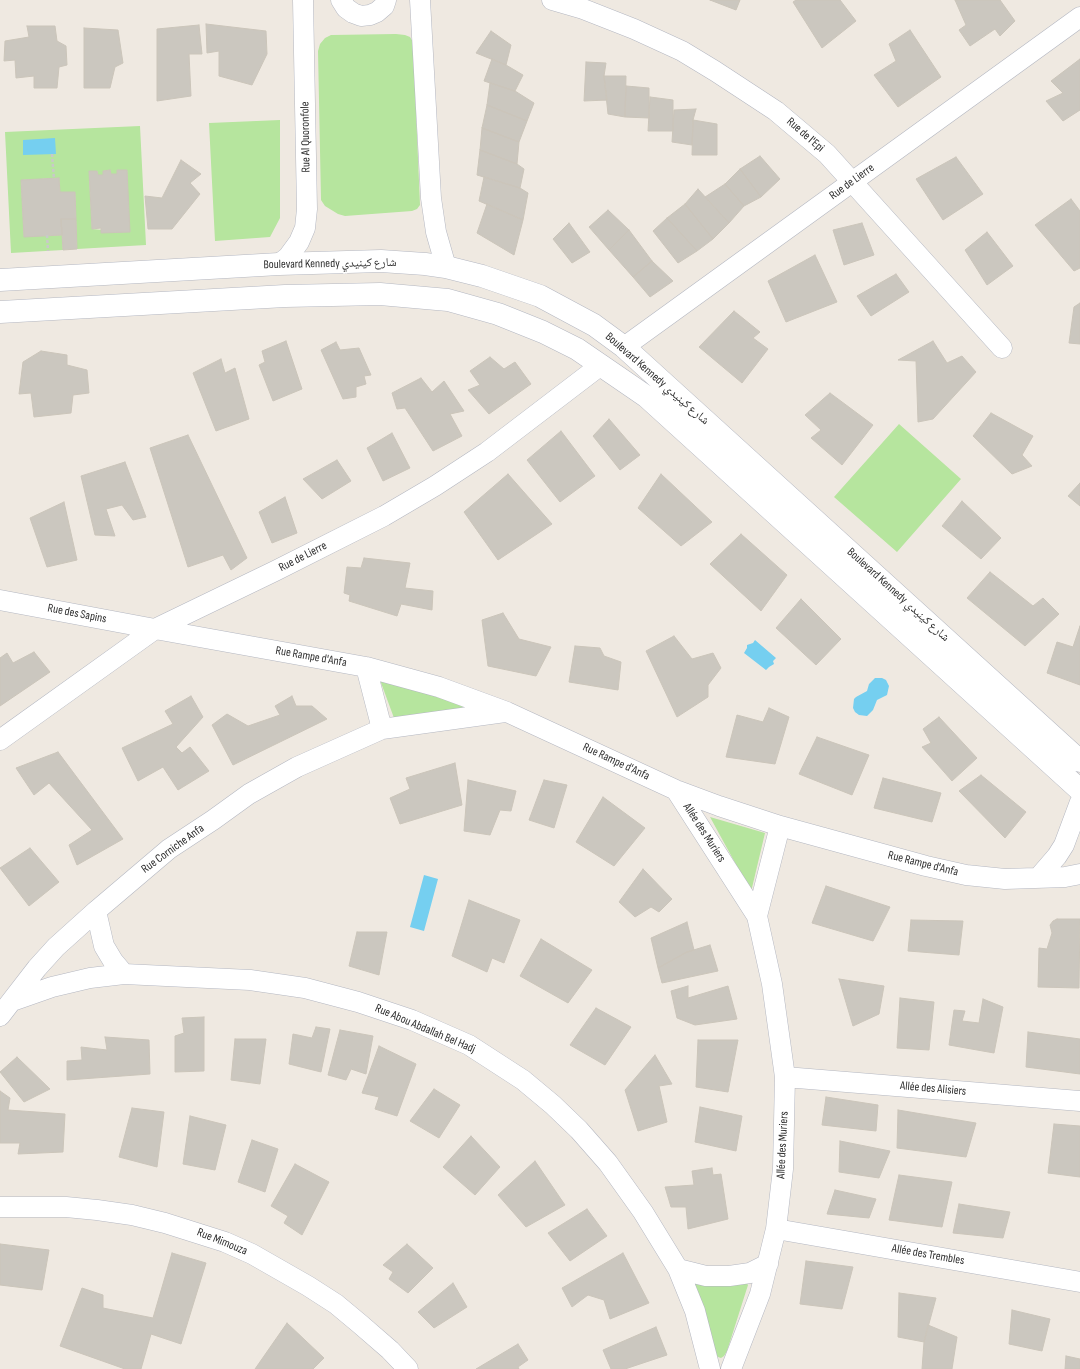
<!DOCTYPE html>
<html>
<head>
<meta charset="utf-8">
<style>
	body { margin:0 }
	canvas { display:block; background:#efe9e1 }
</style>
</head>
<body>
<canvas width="1080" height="1369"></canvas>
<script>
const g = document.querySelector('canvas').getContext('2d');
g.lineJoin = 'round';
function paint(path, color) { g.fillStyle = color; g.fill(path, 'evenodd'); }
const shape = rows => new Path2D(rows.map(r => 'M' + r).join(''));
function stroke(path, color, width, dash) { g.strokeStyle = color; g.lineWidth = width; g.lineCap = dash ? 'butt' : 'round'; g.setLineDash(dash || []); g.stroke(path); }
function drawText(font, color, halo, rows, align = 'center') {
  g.font = font + ' "Sofia Sans Condensed","Noto Naskh Arabic",sans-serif'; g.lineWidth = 3.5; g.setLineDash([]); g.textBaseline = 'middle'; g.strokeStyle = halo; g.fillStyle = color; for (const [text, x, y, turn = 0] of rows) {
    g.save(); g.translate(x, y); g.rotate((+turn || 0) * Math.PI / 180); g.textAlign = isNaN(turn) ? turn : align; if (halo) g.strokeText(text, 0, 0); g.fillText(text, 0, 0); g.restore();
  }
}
paint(shape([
	[396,34,405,35,410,37,413,42,420,205,417,209,412,211,345,216,338,214,325,206,321,200,318,51,320,44,325,38,331,35],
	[280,120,280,218,270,237,215,241,209,123],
	[140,126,146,245,77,249,75,192,60,192,59,178,21,180,24,236,62,235,63,250,11,253,5,132],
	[110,170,111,174,117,174,117,170,127,170,129,232,92,229,89,172,97,171,98,175,103,175,103,171],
	[899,424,961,479,897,552,834,497],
	[380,680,477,709,394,718],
	[710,817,765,833,751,892],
	[694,1282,746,1282,748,1285,727,1351,724,1356,721,1358,718,1357,716,1355,694,1290]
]), '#b6e59e');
paint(shape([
	[55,138,56,154,23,155,23,140],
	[755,640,776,658,773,661,774,664,769,667,766,670,744,653,747,648,747,645,753,643],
	[875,678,882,678,886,680,889,686,887,695,877,700,873,710,867,716,859,715,855,712,853,708,854,699,856,697,867,691,869,684],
	[424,875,438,879,424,931,410,927]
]), '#75cff0');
const building = shape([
	[710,0,740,0,736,10,710,0],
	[796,0,840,0,856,21,822,48,793,2,796,0],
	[955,0,1000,0,1015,21,1000,36,995,29,970,46,959,30,966,25,955,0],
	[206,24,266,31,267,54,252,85,219,76,219,51,207,53,206,24],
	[199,25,202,54,189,54,191,96,157,101,157,29,199,25],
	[27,26,55,26,57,41,66,46,67,65,59,67,57,88,34,88,34,76,16,78,15,60,4,61,5,41,29,37,27,26],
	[84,28,118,30,123,63,115,67,110,88,84,88,84,28],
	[910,30,941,77,898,107,874,75,896,61,889,44,910,30],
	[491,31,511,45,506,65,476,53,491,31],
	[492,59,506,65,523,75,515,91,484,81,492,59],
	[1080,59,1080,110,1063,121,1046,101,1063,93,1051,81,1080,59],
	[586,62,606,63,604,76,607,100,584,101,586,62],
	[604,76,626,76,625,117,608,114,604,76],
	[490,83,515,91,534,103,527,121,487,105,490,83],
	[626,86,649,88,649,118,625,117,626,86],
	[650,97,673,100,673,131,648,131,650,97],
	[487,105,527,121,519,142,482,128,487,105],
	[696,109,693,120,692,145,672,142,674,110,696,109],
	[693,120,717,124,717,155,692,155,693,120],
	[482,128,519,142,517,164,480,150,482,128],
	[480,150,517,164,524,169,520,188,477,175,480,150],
	[760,156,780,179,761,197,740,169,760,156],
	[956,157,983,194,943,220,916,179,956,157],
	[181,160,201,174,190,183,200,194,172,229,148,229,145,196,162,198,181,160],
	[740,169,761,197,744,206,725,184,740,169],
	[110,170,111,174,117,174,117,170,127,170,130,232,101,233,101,228,92,229,89,171,97,171,98,175,103,175,103,171,110,170],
	[484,177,520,188,528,193,523,220,479,201,484,177],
	[59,178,60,192,75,192,76,219,61,219,62,235,24,237,21,180,59,178],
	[725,184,744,206,729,223,705,197,725,184],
	[698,189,729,223,713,239,685,204,698,189],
	[1071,199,1080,211,1080,268,1074,271,1035,225,1071,199],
	[487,204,523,220,514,255,477,233,487,204],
	[685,204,713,239,697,251,667,218,685,204],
	[608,210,629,230,609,250,589,227,608,210],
	[667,218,697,251,678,263,653,231,667,218],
	[61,219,76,219,77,249,63,250,61,219],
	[569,223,590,252,572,263,553,239,569,223],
	[862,223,874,255,844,265,833,230,862,223],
	[629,230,652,261,633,277,609,250,629,230],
	[987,232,1013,266,987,285,965,250,987,232],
	[815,255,837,302,786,322,768,281,815,255],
	[652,261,673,281,650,297,633,277,652,261],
	[896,274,909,292,871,316,857,296,896,274],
	[1080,303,1080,344,1069,343,1074,307,1080,303],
	[734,311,760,332,753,338,768,349,742,383,699,347,734,311],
	[286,341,302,389,273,401,259,365,265,362,262,351,286,341],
	[933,341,947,363,962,356,976,372,933,419,918,422,916,361,898,360,933,341],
	[336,342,340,350,359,348,371,375,364,376,366,384,356,387,356,397,343,399,321,350,336,342],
	[41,351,67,355,67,365,87,370,89,393,73,395,71,413,34,417,31,393,19,394,23,362,41,351],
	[490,357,504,369,515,362,531,384,489,414,468,390,480,385,470,371,490,357],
	[221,359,225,373,235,368,249,419,216,431,193,373,221,359],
	[421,378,432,392,444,381,464,411,450,414,462,436,433,451,405,408,397,409,392,393,421,378],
	[830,393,873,425,842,465,811,438,821,430,805,415,830,393],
	[991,413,1033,436,1022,455,1032,466,1012,474,973,436,991,413],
	[609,419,640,455,620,470,593,436,609,419],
	[561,431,595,476,560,502,527,460,561,431],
	[392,433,410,468,383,481,367,448,392,433],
	[188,435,247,558,231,570,223,555,188,567,150,448,188,435],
	[337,460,351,481,322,499,303,479,337,460],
	[125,462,146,517,133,520,122,505,106,509,115,536,95,535,81,476,125,462],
	[508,474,552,524,498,560,464,512,508,474],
	[661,474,712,522,681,546,638,508,661,474],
	[1080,483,1080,506,1068,496,1080,483],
	[285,497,297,533,272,543,259,512,285,497],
	[962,501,1001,538,981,559,942,526,962,501],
	[64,502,77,560,47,567,30,518,64,502],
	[741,534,787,575,761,611,710,564,741,534],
	[364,558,410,563,405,588,433,591,432,610,401,604,397,616,349,601,350,595,344,593,347,567,361,568,364,558],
	[990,572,1033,606,1043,598,1059,614,1025,646,967,598,990,572],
	[801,599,841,639,816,665,776,628,801,599],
	[503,613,519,639,551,647,536,676,488,666,482,620,503,613],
	[1080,626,1080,685,1047,673,1057,642,1073,647,1080,626],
	[674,636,692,659,713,653,721,668,708,685,708,697,677,717,646,651,674,636],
	[575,646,600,648,604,656,621,662,618,690,569,682,575,646],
	[34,652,50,672,0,706,0,658,7,653,13,663,34,652],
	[191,696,203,717,176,747,182,753,190,747,209,771,178,790,163,767,138,781,122,748,173,724,165,711,191,696],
	[292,696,296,706,312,706,327,719,233,765,212,725,227,714,248,726,280,715,275,706,292,696],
	[769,708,789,717,775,764,726,757,737,715,763,722,769,708],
	[939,717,977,758,952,781,922,747,931,743,923,729,939,717],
	[817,737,869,755,852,795,799,774,817,737],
	[58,752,123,839,77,865,69,845,92,830,49,783,34,795,16,768,58,752],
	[455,763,462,805,400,824,390,798,410,789,406,778,455,763],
	[981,775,1026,812,1005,838,959,791,981,775],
	[883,778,941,793,932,822,874,808,883,778],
	[468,780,516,791,511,811,500,810,490,835,464,831,468,780],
	[544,780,567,785,554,828,529,820,544,780],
	[603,797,645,828,614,866,576,842,603,797],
	[30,848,59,882,29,906,0,868,30,848],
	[643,869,672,899,659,912,651,907,635,917,619,902,643,869],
	[826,886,890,907,873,941,812,923,826,886],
	[469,900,520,920,504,963,492,958,487,972,452,956,469,900],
	[1057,919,1080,919,1079,988,1038,987,1039,948,1047,949,1052,933,1050,925,1053,921,1057,919],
	[911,920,963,921,959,955,908,951,911,920],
	[687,922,694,950,687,952,658,968,651,938,687,922],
	[357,932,387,932,379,975,349,966,357,932],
	[541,939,592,970,568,1003,520,976,541,939],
	[710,945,718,971,662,983,658,968,687,952,710,945],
	[839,979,884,986,879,1014,853,1026,839,979],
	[688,986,688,998,728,986,737,1019,695,1025,677,1018,671,991,688,986],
	[900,998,934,1002,929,1050,897,1048,900,998],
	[983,999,1003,1007,994,1053,949,1045,954,1010,965,1011,962,1021,979,1023,983,999],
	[596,1008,631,1027,605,1065,570,1045,596,1008],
	[204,1017,204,1071,175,1072,175,1036,184,1033,182,1018,204,1017],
	[316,1027,330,1029,321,1072,289,1064,293,1034,312,1038,316,1027],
	[340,1030,373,1036,366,1074,351,1069,346,1080,328,1075,340,1030],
	[1028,1032,1080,1039,1080,1074,1026,1067,1028,1032],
	[105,1037,149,1040,150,1074,67,1080,67,1061,82,1060,81,1047,107,1050,105,1037],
	[235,1039,266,1039,260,1084,231,1080,235,1039],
	[698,1040,738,1040,728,1092,696,1087,698,1040],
	[379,1046,416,1064,397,1116,375,1109,379,1097,362,1093,379,1046],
	[655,1055,672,1084,659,1086,667,1122,638,1131,625,1090,655,1055],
	[17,1057,50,1089,24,1102,0,1072,17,1057],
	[434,1089,460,1105,439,1138,410,1121,434,1089],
	[0,1091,10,1098,8,1110,65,1114,63,1152,18,1154,20,1143,0,1143,0,1091],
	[826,1097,878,1105,876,1131,822,1125,826,1097],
	[700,1107,742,1116,736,1151,695,1142,700,1107],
	[132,1108,164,1112,157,1167,119,1157,132,1108],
	[898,1110,976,1123,966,1157,897,1148,898,1110],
	[190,1116,226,1125,215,1170,183,1164,190,1116],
	[1054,1124,1080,1126,1080,1177,1048,1173,1054,1124],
	[471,1136,500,1167,475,1195,443,1167,471,1136],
	[252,1140,278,1149,265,1192,238,1182,252,1140],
	[840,1141,890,1151,879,1178,839,1172,840,1141],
	[535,1161,565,1205,526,1227,498,1195,535,1161],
	[295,1164,329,1182,302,1235,284,1223,288,1216,271,1206,295,1164],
	[712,1168,713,1175,721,1174,728,1219,688,1229,686,1207,671,1207,665,1187,694,1185,692,1171,712,1168],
	[899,1175,952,1182,942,1227,889,1220,899,1175],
	[835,1190,876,1199,869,1218,827,1214,835,1190],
	[959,1204,1010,1212,1003,1238,953,1233,959,1204],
	[587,1209,607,1236,570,1261,548,1233,587,1209],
	[0,1244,49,1250,42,1290,0,1285,0,1244],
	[407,1244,433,1268,408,1293,389,1279,393,1272,383,1265,407,1244],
	[172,1253,206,1263,181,1344,151,1334,141,1369,125,1369,60,1346,82,1288,103,1295,103,1308,153,1318,172,1253],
	[623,1253,649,1303,610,1319,604,1300,588,1295,572,1307,562,1288,623,1253],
	[806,1261,853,1267,842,1309,800,1304,806,1261],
	[453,1283,467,1307,434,1328,418,1312,453,1283],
	[899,1293,936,1298,924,1342,898,1337,899,1293],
	[1012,1310,1050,1319,1042,1351,1009,1344,1012,1310],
	[287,1323,324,1358,313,1369,255,1369,287,1323],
	[928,1325,957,1337,952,1369,922,1369,924,1342,928,1325],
	[656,1327,667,1355,625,1369,611,1369,603,1350,656,1327],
	[518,1344,528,1360,518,1367,519,1369,476,1369,518,1344],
	[1066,1356,1080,1359,1080,1369,1065,1369,1066,1356]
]);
paint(building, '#cbc7bf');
stroke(building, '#cbc5ba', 1);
const street = shape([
	[341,0,346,8,353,13,361,16,370,15,377,12,384,6,386,0],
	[420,0,431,198,436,232,446,267],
	[552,0,583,9,634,29,682,51,715,71,776,111,827,154,1002,348],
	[279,264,288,257,299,242,305,228,307,209,303,0],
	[624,347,1080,17],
	[0,600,155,629,366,667,439,687,507,712,676,790,719,806,780,826,926,866,966,875,1005,879,1065,877,1080,874],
	[366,667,382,729],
	[0,740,155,629,275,571,384,516,435,486,487,452,601,365],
	[676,790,757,916,772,984,785,1077,783,1169,776,1229,760,1294,731,1369],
	[1038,878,1057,856,1064,845,1080,802],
	[96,911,104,946,113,961,124,974],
	[757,916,780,826],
	[12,1001,52,987,90,978,124,974,250,980,305,988,358,1002,412,1020,469,1045,523,1080,553,1105,579,1130,608,1163,643,1212,678,1269,695,1311,710,1369],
	[0,1016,37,968,56,947,96,911,169,849,213,820,249,794,297,767,382,729,505,712],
	[785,1077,1080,1101],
	[0,1207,66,1207,97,1210,132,1215,165,1223,225,1242,252,1254,308,1286,336,1304,360,1324,390,1350,408,1369],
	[776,1229,1080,1282],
	[678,1269,706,1276,729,1276,750,1273,768,1264]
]);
const secondary = shape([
	[0,280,279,264,381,261,425,264,446,267,482,276,540,296,594,325,624,347,1080,761],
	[0,312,285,296,380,294,448,300,498,314,543,332,577,349,647,397,1080,790]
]);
stroke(street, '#b4b7c1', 21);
stroke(secondary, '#b4b7c1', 23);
stroke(shape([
	[52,154,54,179],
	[47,235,48,251]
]), '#c9c9c9', 2.5, [3, 2]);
stroke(street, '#fff', 20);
stroke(secondary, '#fff', 22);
drawText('12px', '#2e2e2e', '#fff', [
	["Rue de l'Epi",805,135,41],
	["Rue Al Quoronfole",306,137,-91],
	["Rue de Lierre",852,182,-36],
	["Boulevard Kennedy شارع كينيدي",330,264,-1],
	["Boulevard Kennedy شارع كينيدي",657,379,41],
	["Rue de Lierre",303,557,-27],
	["Boulevard Kennedy شارع كينيدي",898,595,42],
	["Rue des Sapins",77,614,11],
	["Rue Rampe d'Anfa",311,657,10],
	["Rue Rampe d'Anfa",616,762,25],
	["Allée des Muriers",704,833,57],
	["Rue Corniche Anfa",173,849,-36],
	["Rue Rampe d'Anfa",923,864,14],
	["Rue Abou Abdallah Bel Hadj",425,1029,23],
	["Allée des Alisiers",933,1089,5],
	["Allée des Muriers",783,1145,-87],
	["Rue Mimouza",222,1242,22],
	["Allée des Trembles",928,1255,10]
]);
</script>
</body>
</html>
